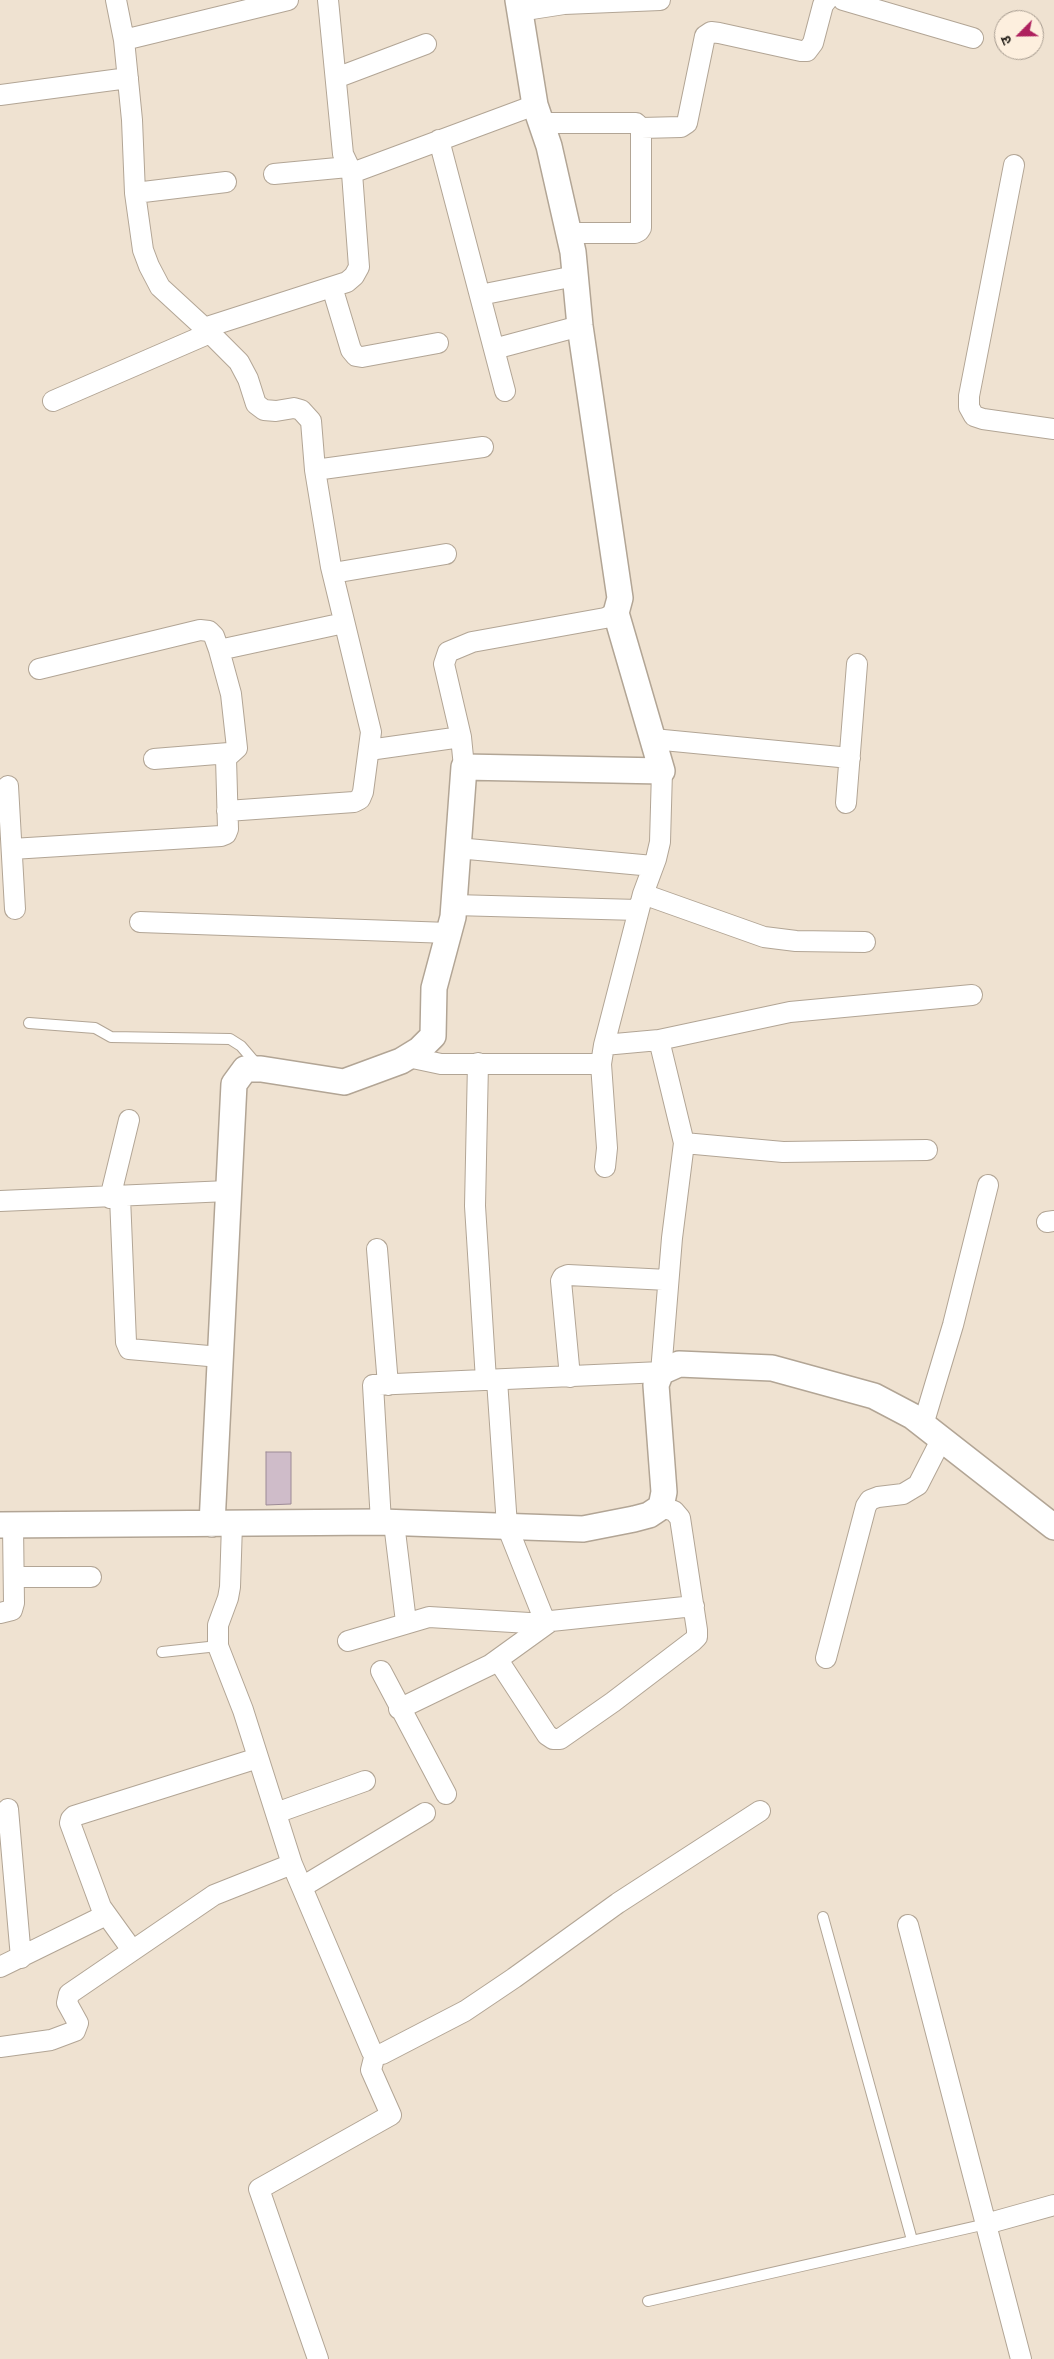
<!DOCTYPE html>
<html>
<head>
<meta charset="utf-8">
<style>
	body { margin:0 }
	#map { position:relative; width:1054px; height:2359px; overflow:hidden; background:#efe2d1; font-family:Raleway,"Noto Sans Devanagari",sans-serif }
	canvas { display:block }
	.north { position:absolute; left:994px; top:10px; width:50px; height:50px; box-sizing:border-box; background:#fdefde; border:1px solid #a69b8f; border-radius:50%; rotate:247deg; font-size:14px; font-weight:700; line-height:20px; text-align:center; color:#231e18 }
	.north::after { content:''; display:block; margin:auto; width:18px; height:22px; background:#ae215e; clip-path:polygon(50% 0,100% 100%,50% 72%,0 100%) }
</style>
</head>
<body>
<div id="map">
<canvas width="1054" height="2359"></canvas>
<div class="north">उ</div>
</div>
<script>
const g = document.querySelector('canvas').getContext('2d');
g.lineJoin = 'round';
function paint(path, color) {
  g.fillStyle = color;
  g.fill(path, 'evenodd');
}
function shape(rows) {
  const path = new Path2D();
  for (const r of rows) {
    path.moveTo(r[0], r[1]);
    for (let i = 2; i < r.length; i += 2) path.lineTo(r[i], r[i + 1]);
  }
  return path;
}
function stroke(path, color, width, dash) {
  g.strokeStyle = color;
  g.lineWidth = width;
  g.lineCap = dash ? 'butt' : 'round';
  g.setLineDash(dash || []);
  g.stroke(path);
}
const building = shape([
	[266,1452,291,1452,291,1504,266,1505,266,1452]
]);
const service = shape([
	[29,1023,95,1028,111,1037,230,1039,241,1046,259,1067],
	[162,1652,218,1646],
	[823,1917,912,2240],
	[648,2301,986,2224]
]);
const minor = shape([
	[116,0,124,40,132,120,135,193,143,250,149,266,160,287,210,333,239,362,248,379,256,404,264,410,276,411,294,408,301,410,311,421,315,470,331,567,371,732,363,792,360,799,354,802,227,811],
	[328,0,343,154,352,173],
	[843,0,973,38],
	[519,11,564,4,660,0],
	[124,40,288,0],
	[336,78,426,44],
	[0,95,128,78],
	[541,123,636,123,641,128,641,228,639,231,635,233,569,233],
	[641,128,681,127,687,123,705,36,711,32,719,33,801,51,807,51,813,43,823,5,827,0],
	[439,140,505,391],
	[1014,165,969,396,969,407,974,416,983,419,1054,429],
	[274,174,348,167],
	[135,193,226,182],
	[332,287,351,350,356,356,362,357,438,343],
	[480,295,575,276],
	[204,328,347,282,354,276,359,267,352,173,535,105],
	[494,349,580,326],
	[53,401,210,333],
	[315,470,483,447],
	[333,573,446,554],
	[219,650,344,623],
	[653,739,850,758],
	[369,750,461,737],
	[154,759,229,753],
	[464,767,461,737,444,664,448,652,472,642,605,618,616,613],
	[8,786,15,909],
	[846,803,857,664],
	[457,848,653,866],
	[12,849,221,836,226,834,228,829,226,758,237,748,231,694,219,650,214,636,209,631,200,630,39,669],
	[643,894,764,937,796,941,865,942],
	[454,905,638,910],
	[140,922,449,933],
	[604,1045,659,1040,790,1012,972,995],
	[408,1057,441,1064,601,1064],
	[478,1063,475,1206,486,1380],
	[684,1143,783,1152,927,1150],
	[605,1167,607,1148,601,1064,604,1045,643,894,656,859,660,842,662,771],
	[120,1197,126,1342,129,1349,220,1357],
	[110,1198,129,1120],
	[0,1201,228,1191],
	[1047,1222,1054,1221],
	[377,1249,388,1385],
	[570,1377,561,1281,563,1277,568,1275,668,1280],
	[923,1425,953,1325,988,1185],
	[381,1522,373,1385,661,1372,672,1238,684,1143,659,1040],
	[394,1523,406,1622],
	[232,1524,230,1587,228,1598,218,1625,218,1646,243,1710,292,1864,372,2052,377,2055,382,2054,465,2011,514,1978,618,1903,760,1811],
	[14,1577,91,1577],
	[0,1613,12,1610,14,1603,13,1526],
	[348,1641,429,1617,546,1624,507,1526,497,1380],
	[826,1658,866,1506,870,1500,878,1497,903,1494,918,1485,941,1440],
	[498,1660,547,1735,553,1739,560,1739,613,1702,693,1641,697,1637,697,1630,680,1518,674,1511,661,1507],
	[381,1671,446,1794],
	[399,1709,490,1665,551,1621,694,1606],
	[8,1809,21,1958],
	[276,1813,365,1781],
	[302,1887,425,1813],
	[908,1925,1021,2359],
	[132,1950,101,1907,70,1823,71,1819,74,1816,258,1758],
	[0,1967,106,1915],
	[0,2047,51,2040,75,2031,78,2023,67,2003,69,1994,214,1895,292,1864],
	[986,2224,1054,2205],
	[318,2359,259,2189,391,2115,371,2070,375,2054]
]);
const tertiary = shape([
	[212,1524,234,1084,245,1069,261,1069,344,1082,401,1061,419,1050,433,1036,434,988,453,917,464,767,662,771,616,613,620,598,580,326,573,252,549,146,535,105,518,0],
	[0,1525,381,1522,583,1529,634,1519,649,1515,661,1507,664,1492,656,1385,661,1372,679,1364,772,1368,874,1396,912,1416,1054,1527]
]);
paint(building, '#cfbcc9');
stroke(building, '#9c8a96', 1);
stroke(service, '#b2a595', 12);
stroke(minor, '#b2a595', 22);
stroke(tertiary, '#b2a595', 28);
stroke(service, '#fff', 10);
stroke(minor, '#fff', 20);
stroke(tertiary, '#fff', 25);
</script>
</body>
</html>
